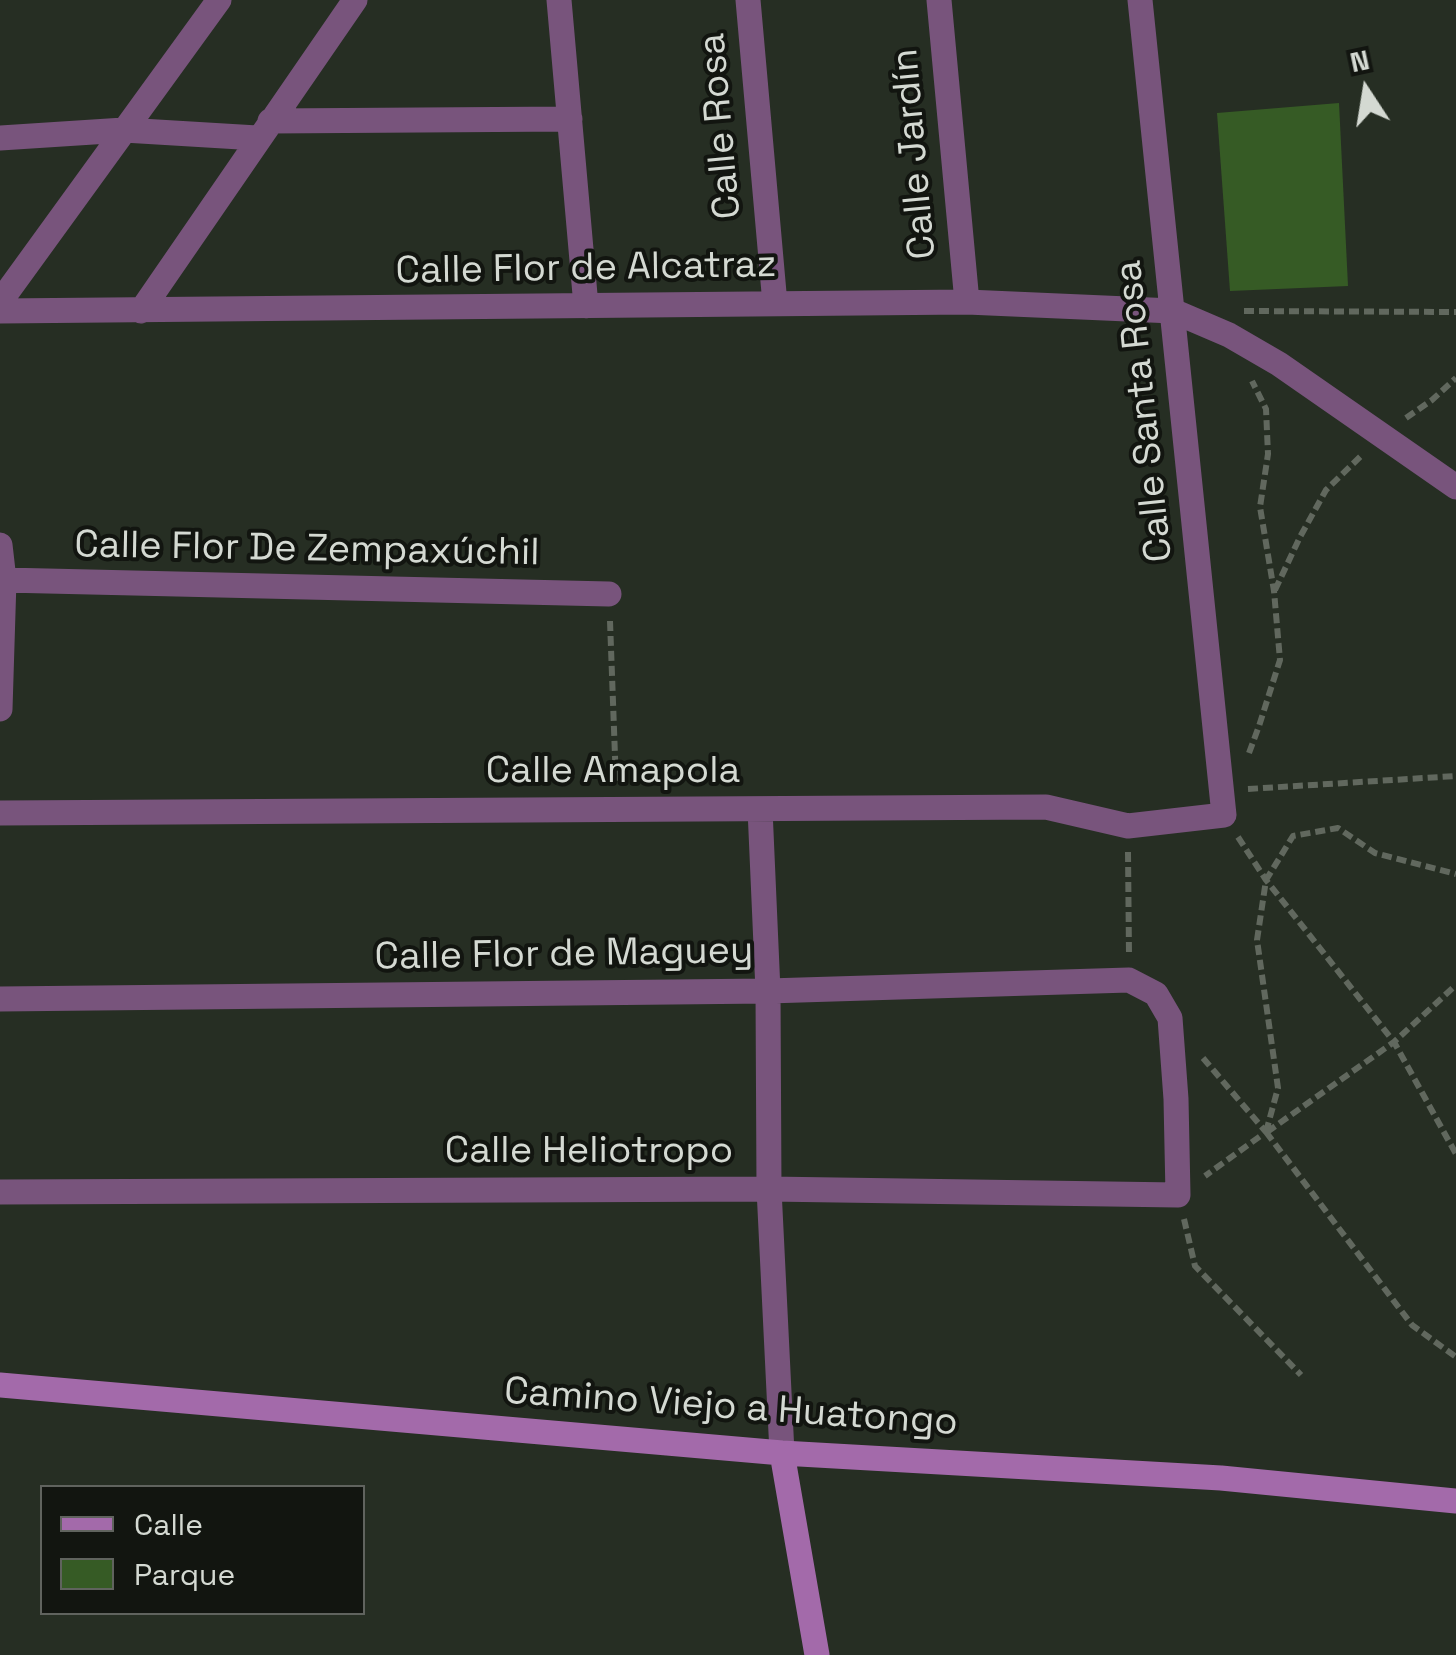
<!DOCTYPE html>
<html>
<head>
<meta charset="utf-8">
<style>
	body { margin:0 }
	#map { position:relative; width:1456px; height:1655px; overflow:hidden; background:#262e23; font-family:"Space Grotesk",sans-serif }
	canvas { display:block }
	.legend { position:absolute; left:40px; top:1485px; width:325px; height:130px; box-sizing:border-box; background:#121510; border:2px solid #60635e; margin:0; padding:12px 18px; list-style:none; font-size:30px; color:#d4d9d2 }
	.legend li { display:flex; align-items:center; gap:20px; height:50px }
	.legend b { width:50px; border:2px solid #60635e }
	.north { position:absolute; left:1316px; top:40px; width:100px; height:100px; -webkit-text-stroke:8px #121510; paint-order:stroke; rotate:348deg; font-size:28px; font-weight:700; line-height:40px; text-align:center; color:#d4d9d2 }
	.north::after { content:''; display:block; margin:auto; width:35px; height:45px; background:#d4d9d2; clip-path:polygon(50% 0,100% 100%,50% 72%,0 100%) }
</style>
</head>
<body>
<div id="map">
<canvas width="1456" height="1655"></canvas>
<ul class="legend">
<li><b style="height:12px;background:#a36aaa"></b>Calle</li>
<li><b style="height:28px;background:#365b25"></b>Parque</li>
</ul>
<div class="north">N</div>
</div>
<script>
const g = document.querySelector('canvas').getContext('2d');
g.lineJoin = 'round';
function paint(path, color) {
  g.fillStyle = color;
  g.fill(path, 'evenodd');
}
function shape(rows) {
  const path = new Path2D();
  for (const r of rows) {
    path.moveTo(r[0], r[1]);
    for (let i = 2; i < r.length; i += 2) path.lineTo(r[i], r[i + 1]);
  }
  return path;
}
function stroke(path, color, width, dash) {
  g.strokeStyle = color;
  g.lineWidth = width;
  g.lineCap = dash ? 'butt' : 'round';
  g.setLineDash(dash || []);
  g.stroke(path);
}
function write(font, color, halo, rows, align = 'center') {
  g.font = font + ' "Space Grotesk",sans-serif';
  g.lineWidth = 8;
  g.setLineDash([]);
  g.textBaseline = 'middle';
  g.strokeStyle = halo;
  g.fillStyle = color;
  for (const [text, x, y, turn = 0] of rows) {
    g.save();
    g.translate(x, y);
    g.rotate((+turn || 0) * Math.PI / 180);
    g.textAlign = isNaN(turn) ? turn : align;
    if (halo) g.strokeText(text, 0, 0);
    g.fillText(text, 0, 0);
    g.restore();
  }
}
const green = shape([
	[1339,103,1348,286,1230,291,1217,113]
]);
const path = shape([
	[1244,311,1456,312],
	[1406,418,1432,400,1456,378],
	[1275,590,1300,537,1326,490,1362,455],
	[610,621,616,783],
	[1249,753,1259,726,1280,660,1274,591,1260,507,1268,454,1266,409,1252,381],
	[1248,789,1456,776],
	[1238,837,1266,880,1394,1042,1456,1154],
	[1128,852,1129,954],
	[1203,1058,1266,1132,1205,1176],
	[1266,1132,1278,1088,1257,940,1266,880,1293,836,1338,828,1375,853,1456,874],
	[1266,1132,1412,1325,1456,1357],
	[1267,1132,1394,1042,1456,985],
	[1184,1219,1195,1266,1301,1375]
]);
const minor = shape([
	[559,0,586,306],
	[748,0,775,304],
	[939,0,967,302],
	[270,121,570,119],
	[0,138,124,130,257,138],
	[0,302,219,0],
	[0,311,967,302,1173,311,1229,335,1279,364,1456,487],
	[141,311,355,0],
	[0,545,4,580,0,709],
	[4,580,609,594],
	[760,809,768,991,769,1189,782,1453],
	[0,813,1046,807,1128,826,1224,815,1140,0],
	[0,999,768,991,1129,980,1156,994,1170,1018,1176,1099,1178,1195,769,1189,0,1192]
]);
const secondary = shape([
	[0,1385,782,1453,1221,1478,1456,1501],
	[782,1453,817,1655]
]);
const streetNames = [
	["Calle Rosa",721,126,-95],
	["Calle Jardín",915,154,-95],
	["Calle Flor de Alcatraz",586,269,-1],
	["Calle Santa Rosa",1145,411,-96],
	["Calle Flor De Zempaxúchil",307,550,1],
	["Calle Amapola",613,772],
	["Calle Flor de Maguey",564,955,-1],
	["Calle Heliotropo",589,1152],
	["Camino Viejo a Huatongo",731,1408,4]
];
paint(green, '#365b25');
stroke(path, '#61685e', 6, [10, 5]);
stroke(minor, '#78547c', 25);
stroke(secondary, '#a36aaa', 25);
write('38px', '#d4d9d2', '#121510', streetNames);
</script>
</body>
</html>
